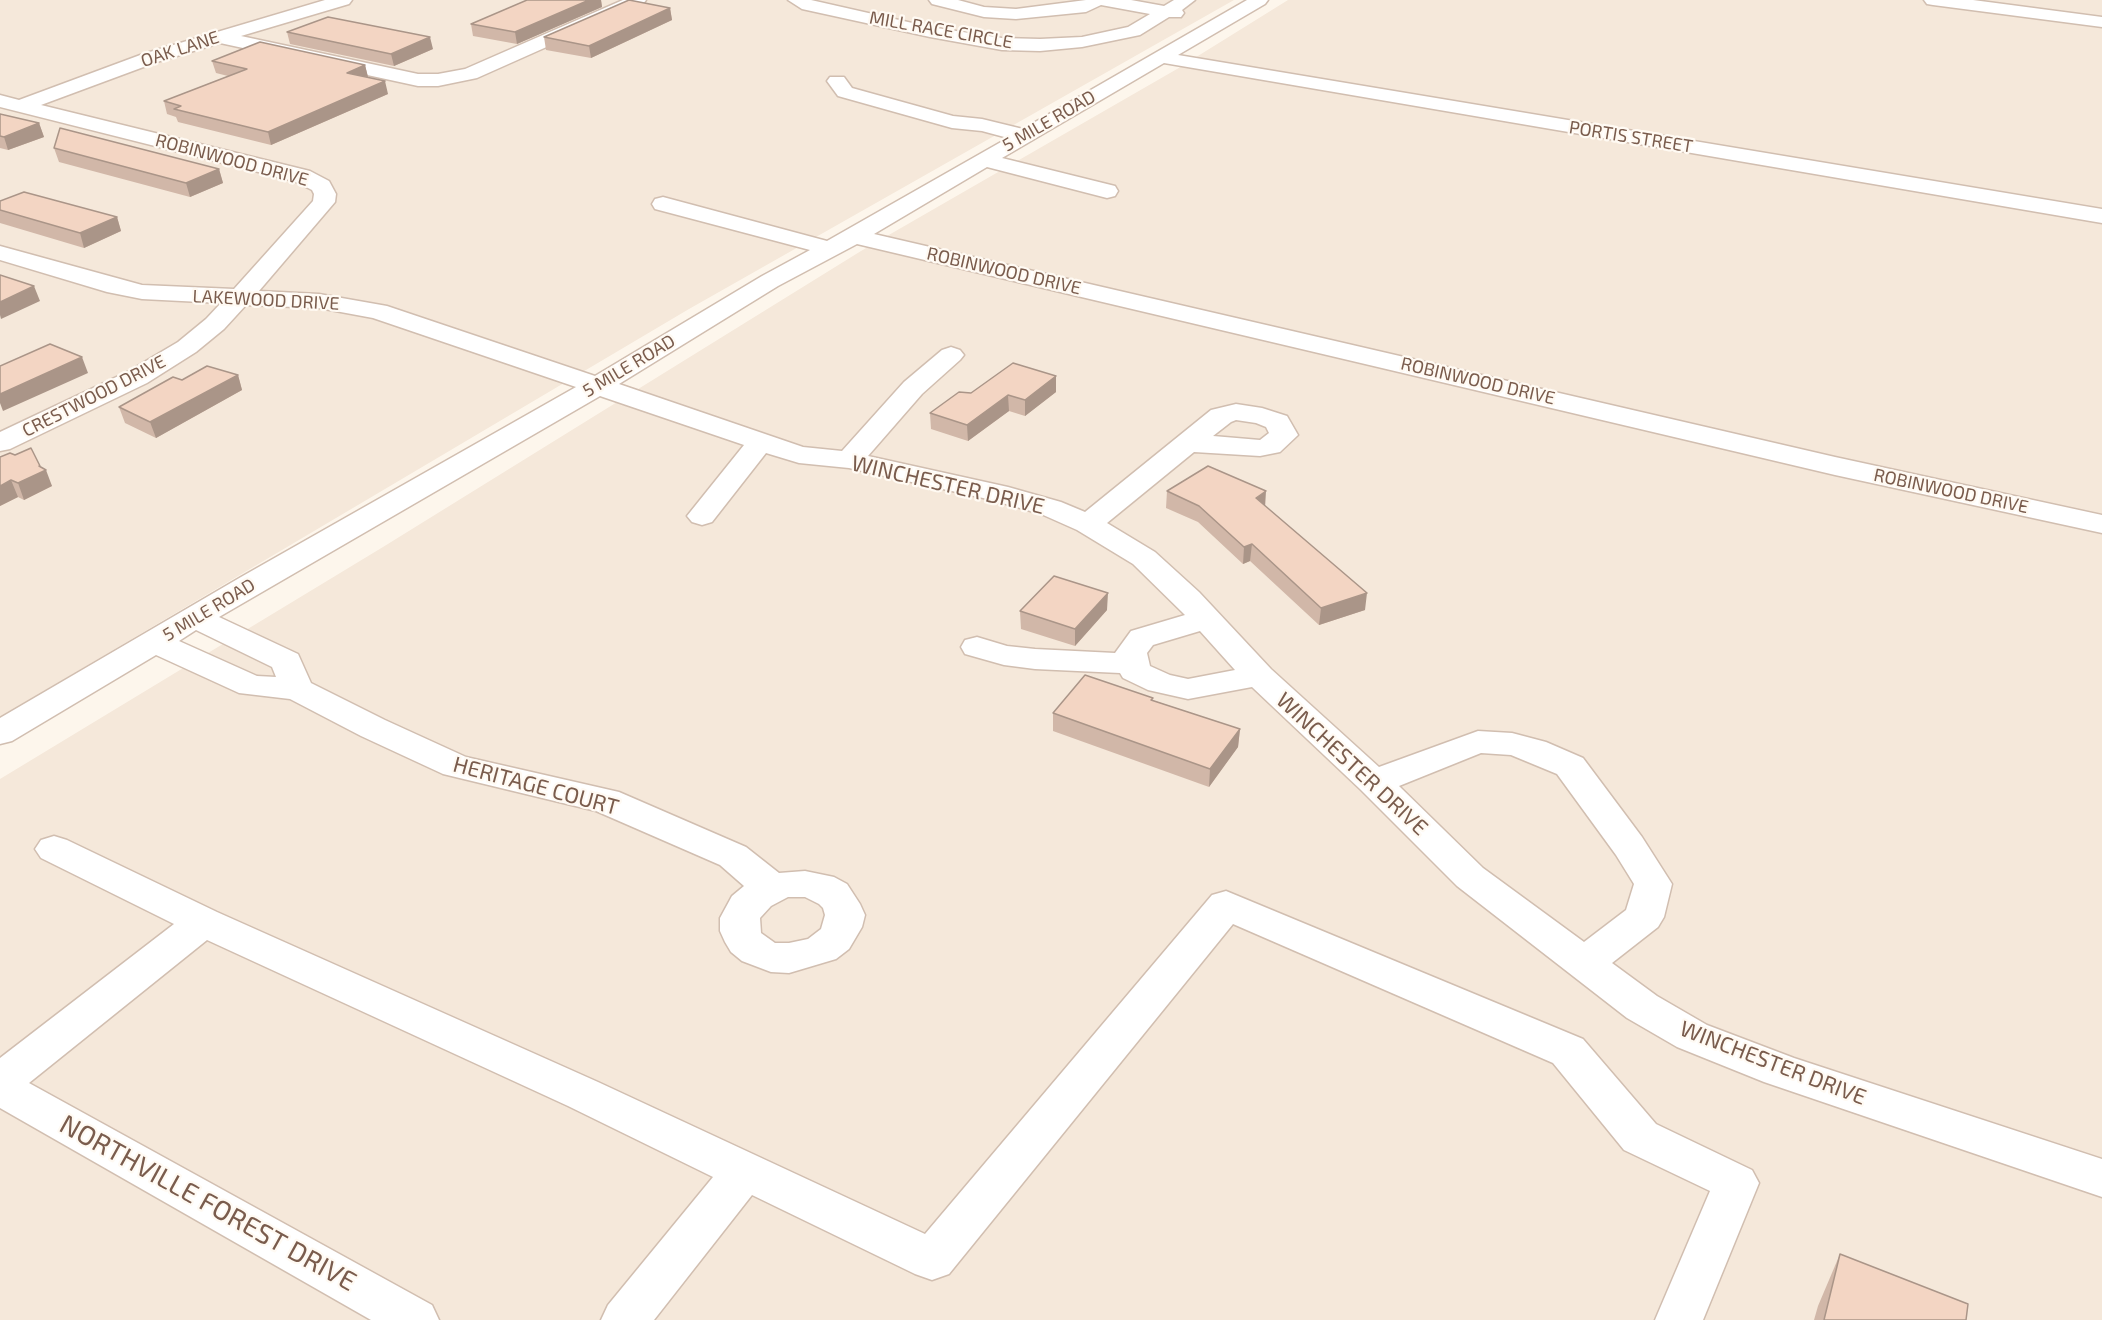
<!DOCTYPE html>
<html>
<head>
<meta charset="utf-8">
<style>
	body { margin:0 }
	canvas { display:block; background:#fdf6ec }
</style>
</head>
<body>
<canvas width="2102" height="1320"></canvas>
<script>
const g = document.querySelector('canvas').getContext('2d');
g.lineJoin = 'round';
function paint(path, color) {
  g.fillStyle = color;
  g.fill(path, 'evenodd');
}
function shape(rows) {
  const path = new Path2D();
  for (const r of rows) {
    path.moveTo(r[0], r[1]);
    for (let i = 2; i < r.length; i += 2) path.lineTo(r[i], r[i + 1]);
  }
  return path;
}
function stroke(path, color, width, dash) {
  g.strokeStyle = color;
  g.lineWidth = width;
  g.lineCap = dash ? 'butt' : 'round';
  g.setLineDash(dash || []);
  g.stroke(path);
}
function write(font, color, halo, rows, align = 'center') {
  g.font = font + ' "Exo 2",sans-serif';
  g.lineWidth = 4.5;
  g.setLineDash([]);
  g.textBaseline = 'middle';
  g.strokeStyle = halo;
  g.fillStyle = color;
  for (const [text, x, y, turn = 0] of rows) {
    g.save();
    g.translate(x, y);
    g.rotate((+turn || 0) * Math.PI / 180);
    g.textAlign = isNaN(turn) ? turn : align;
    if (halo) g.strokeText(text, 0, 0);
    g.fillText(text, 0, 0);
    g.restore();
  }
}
const residential = shape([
	[0,0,1234,0,689,309,0,717],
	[1288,0,2102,0,2102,1320,0,1320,0,779,383,547,861,251,1177,69]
]);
const minor = shape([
	[325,0,352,0,349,4,241,36,418,74,438,74,465,69,623,0,646,0,643,4,477,78,438,86,418,86,220,43,157,62,41,105,310,171,329,181,336,194,335,202,259,291,319,294,387,306,595,376,762,276,810,250,655,209,652,204,655,199,663,197,827,241,1008,138,982,131,952,128,838,96,827,81,830,77,844,77,852,88,953,116,982,119,1023,129,1247,0,1268,0,1265,4,1178,55,2102,209,2102,223,1164,63,1002,158,1115,186,1118,191,1115,196,1107,198,987,167,874,234,1835,457,2102,515,2102,533,1835,475,857,244,778,286,619,384,803,447,842,451,904,382,942,350,951,347,960,350,964,355,960,360,922,394,868,456,1008,487,1061,502,1085,512,1211,410,1236,404,1262,408,1287,416,1298,435,1280,452,1260,456,1194,452,1107,523,1155,552,1199,592,1271,669,1379,767,1478,731,1512,733,1546,742,1583,758,1642,837,1672,884,1664,917,1658,927,1612,963,1657,996,1707,1025,1794,1058,2102,1159,2102,1197,1764,1082,1677,1047,1627,1018,1457,886,1361,790,1252,687,1188,699,1148,690,1123,678,1120,673,1035,669,1004,665,965,654,961,647,965,640,977,637,1007,646,1035,649,1115,653,1131,631,1185,615,1133,564,1077,530,1041,514,992,500,849,468,799,463,766,453,712,522,702,525,692,522,687,516,744,445,600,396,219,617,298,654,311,683,385,720,466,757,619,792,746,847,779,873,805,871,834,877,847,884,860,904,865,915,862,927,849,949,836,959,789,973,771,972,742,961,731,952,725,942,720,931,720,918,732,896,744,886,720,865,596,811,443,774,361,736,290,699,239,693,156,655,12,741,0,744,0,718,241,577,576,387,373,318,319,308,246,305,224,329,196,352,147,383,10,449,0,451,0,432,129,371,178,342,206,319,221,303,142,299,107,292,0,260,0,246,142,285,234,289,313,201,314,194,312,190,294,181,0,107,0,95,19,100,143,54,325,0],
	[1236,420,1256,423,1266,427,1269,433,1260,440,1213,436,1231,422,1236,420],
	[196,630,272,667,276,677,257,676,179,641,196,630],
	[1200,631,1235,670,1188,679,1170,675,1150,666,1147,653,1153,645,1200,631],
	[1481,753,1511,755,1557,774,1616,855,1634,884,1626,910,1584,942,1483,868,1399,786,1481,753],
	[805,897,819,904,823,908,825,915,821,929,808,939,789,943,775,943,761,933,760,918,771,906,788,897,805,897],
	[788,0,811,0,930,27,1002,38,1040,39,1082,37,1128,27,1150,14,1101,5,1086,12,1016,19,984,17,932,4,929,0,958,0,984,7,1016,9,1086,0,1131,0,1164,6,1174,0,1195,0,1182,10,1184,13,1181,17,1169,17,1140,35,1082,47,1040,51,1002,50,930,37,802,9,788,0],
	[1924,0,1973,0,2102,17,2102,27,1933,5,1927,4,1924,0],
	[54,836,67,840,217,912,598,1082,925,1234,1212,895,1226,891,1583,1039,1656,1124,1752,1170,1759,1183,1703,1320,1655,1320,1710,1191,1624,1150,1553,1063,1233,924,949,1274,932,1280,915,1274,752,1195,654,1320,601,1320,608,1305,713,1177,568,1106,207,940,29,1083,432,1305,439,1320,371,1320,0,1108,0,1058,174,924,41,858,35,849,41,840,54,836]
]);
const wall = shape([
	[527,0,601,0,602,7,517,44,473,36,471,24],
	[670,8,672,20,591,58,546,50,544,37],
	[287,32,433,49,394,66,290,44],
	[212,61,365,65,368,77,388,94,271,145,178,122,176,117,167,114,164,101,228,76,216,73],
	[0,114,39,123,44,137,8,150,0,148],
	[54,148,219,169,223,183,190,197,59,162],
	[0,201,117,217,121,231,84,248,0,223],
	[238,375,242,390,156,438,125,423,119,407,182,380],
	[1056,376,1056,392,1025,416,1009,411,968,441,931,429,930,413,971,393],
	[15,455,41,468,52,486,24,500,18,497,0,506,0,457],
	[1167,491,1265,506,1365,610,1319,625,1250,561,1243,564,1198,522,1166,508],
	[1107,610,1075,646,1021,629,1020,611],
	[1153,698,1152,700,1240,729,1238,747,1209,787,1053,731,1053,713],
	[1840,1254,1966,1320,1814,1320,1818,1306]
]);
const shadedWall = shape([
	[589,0,601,0,602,7,517,44,515,32],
	[670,8,672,20,591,58,589,46],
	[430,37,433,49,394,66,391,54],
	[365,65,368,77,347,73],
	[385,81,388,94,271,145,268,132],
	[39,123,44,137,8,150,4,137],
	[219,169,223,183,190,197,186,183],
	[117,217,121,231,84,248,80,233],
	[34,286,40,301,1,319,0,315,0,302],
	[82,357,88,373,3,411,0,403,0,394],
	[238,375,242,390,156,438,150,422],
	[1056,376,1056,392,1025,416,1025,400],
	[1008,395,1009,411,968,441,967,425],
	[40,466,42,471,46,470,52,486,24,500,18,483],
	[11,480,18,497,0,506,0,486],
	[1266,491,1265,508,1256,498],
	[1252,544,1250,561,1243,564,1244,547],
	[1108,593,1107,610,1075,646,1075,629],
	[1367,593,1365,610,1319,625,1321,608],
	[1240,729,1238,747,1209,787,1210,769]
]);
const building = shape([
	[527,0,589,0,515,32,471,24,527,0],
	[629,0,670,8,589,46,544,37,629,0],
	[328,17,430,37,391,54,287,32,328,17],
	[260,42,365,65,347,73,385,81,268,132,174,109,181,106,164,101,247,69,212,61,260,42],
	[0,114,39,123,4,137,0,136,0,114],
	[60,128,219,169,186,183,54,148,60,128],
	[24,192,117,217,80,233,0,210,0,201,24,192],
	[0,275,34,286,0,302,0,275],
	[50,344,82,357,0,394,0,366,50,344],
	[1013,363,1056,376,1025,400,1008,395,967,425,930,413,959,392,971,393,1013,363],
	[207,366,238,375,150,422,119,407,173,377,182,380,207,366],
	[31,448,40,466,39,466,46,470,18,483,11,480,0,486,0,457,10,453,15,455,31,448],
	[1208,466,1266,491,1256,498,1367,593,1321,608,1252,544,1244,547,1199,506,1167,491,1208,466],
	[1054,576,1108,593,1075,629,1020,611,1054,576],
	[1085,675,1153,698,1151,700,1240,729,1210,769,1053,713,1085,675],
	[1840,1254,1968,1304,1966,1320,1824,1320,1840,1254]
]);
const farStreetnames = [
	["MILL RACE CIRCLE",941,30,10],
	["OAK LANE",180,49,-18],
	["5 MILE ROAD",1049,121,-30],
	["PORTIS STREET",1631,137,9],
	["ROBINWOOD DRIVE",232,160,15],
	["ROBINWOOD DRIVE",1004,271,13],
	["LAKEWOOD DRIVE",266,300,3],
	["5 MILE ROAD",629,366,-31],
	["ROBINWOOD DRIVE",1478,381,13],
	["CRESTWOOD DRIVE",94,396,-27],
	["ROBINWOOD DRIVE",1951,491,12],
	["5 MILE ROAD",209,610,-31]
];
const streetNames = [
	["WINCHESTER DRIVE",948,485,13],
	["WINCHESTER DRIVE",1352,764,43],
	["HERITAGE COURT",536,786,15],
	["WINCHESTER DRIVE",1773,1063,21]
];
const nearStreetnames = [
	["NORTHVILLE FOREST DRIVE",208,1203,29]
];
paint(residential, '#f5e8da');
stroke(minor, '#d1beb0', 3);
paint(minor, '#fff');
paint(wall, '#d1b7a8');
paint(shadedWall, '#aa9588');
paint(building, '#f3d5c3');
stroke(building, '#aa9588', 1.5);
write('18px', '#7a5c4d', '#fffaf3', farStreetnames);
write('22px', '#7a5c4d', '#fffaf3', streetNames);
write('27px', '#7a5c4d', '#fffaf3', nearStreetnames);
</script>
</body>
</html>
